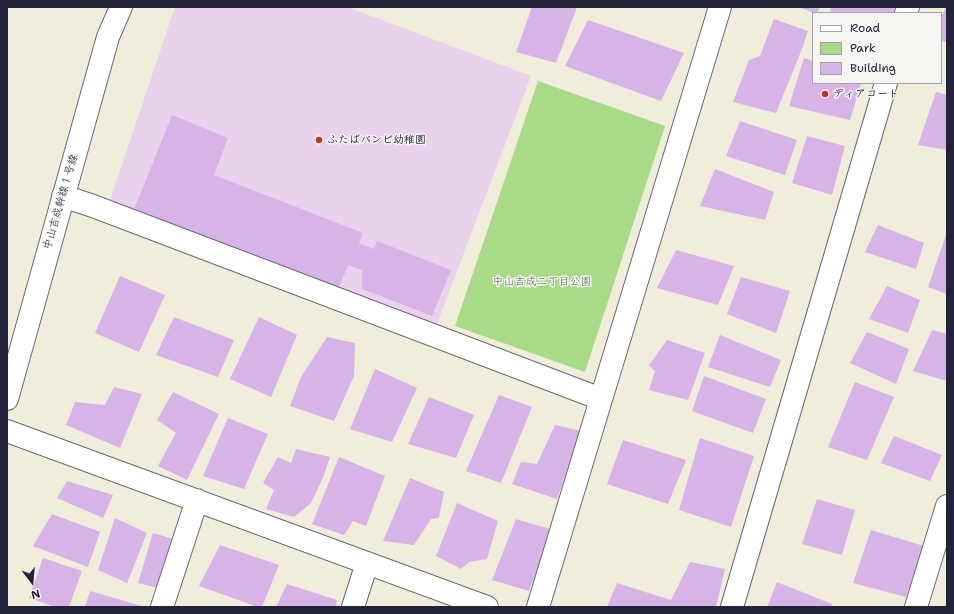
<!DOCTYPE html>
<html>
<head>
<meta charset="utf-8">
<style>
	body { margin:0 }
	#map { position:relative; width:954px; height:614px; overflow:hidden; background:#f0eddb; font-family:"Shantell Sans",sans-serif }
	canvas { display:block }
	.frame { position:absolute; inset:0; border:8px solid #22223b; pointer-events:none }
	.legend { position:absolute; left:812px; top:12px; width:130px; height:72px; box-sizing:border-box; background:#f6f6f2; border:1px solid #a1a1a9; margin:0; padding:5px 7px; list-style:none; font-size:12px; color:#22223b }
	.legend li { display:flex; align-items:center; gap:8px; height:20px }
	.legend b { width:20px; border:1px solid #a1a1a9 }
	.north { position:absolute; left:12px; top:562px; width:40px; height:40px; -webkit-text-stroke:3px #f6f6f2; paint-order:stroke; rotate:164deg; font-size:11px; font-weight:700; line-height:16px; text-align:center; color:#22223b }
	.north::after { content:''; display:block; margin:auto; width:14px; height:18px; background:#22223b; clip-path:polygon(50% 0,100% 100%,50% 72%,0 100%) }
</style>
</head>
<body>
<div id="map">
<canvas width="954" height="614"></canvas>
<div class="frame"></div>
<ul class="legend">
<li><b style="height:5px;background:#fff"></b>Road</li>
<li><b style="height:11px;background:#a9da88"></b>Park</li>
<li><b style="height:11px;background:#d8b3e8"></b>Building</li>
</ul>
<div class="north">N</div>
</div>
<script>
const g = document.querySelector('canvas').getContext('2d');
g.lineJoin = 'round';
function paint(path, color) {
  g.fillStyle = color;
  g.fill(path, 'evenodd');
}
function shape(rows) {
  const path = new Path2D();
  for (const r of rows) {
    path.moveTo(r[0], r[1]);
    for (let i = 2; i < r.length; i += 2) path.lineTo(r[i], r[i + 1]);
  }
  return path;
}
function stroke(path, color, width, dash) {
  g.strokeStyle = color;
  g.lineWidth = width;
  g.lineCap = dash ? 'butt' : 'round';
  g.setLineDash(dash || []);
  g.stroke(path);
}
function write(font, color, halo, rows, align = 'center') {
  g.font = font + ' "Shantell Sans","Klee One",sans-serif';
  g.lineWidth = 3;
  g.setLineDash([]);
  g.textBaseline = 'middle';
  g.strokeStyle = halo;
  g.fillStyle = color;
  for (const [text, x, y, turn = 0] of rows) {
    g.save();
    g.translate(x, y);
    g.rotate((+turn || 0) * Math.PI / 180);
    g.textAlign = isNaN(turn) ? turn : align;
    if (halo) g.strokeText(text, 0, 0);
    g.fillText(text, 0, 0);
    g.restore();
  }
}
const built = shape([
	[175,7,347,7,531,76,437,324,109,203]
]);
const green = shape([
	[538,81,665,126,585,372,455,326]
]);
const building = shape([
	[532,7,577,7,556,63,516,52],
	[799,7,820,7,817,13,814,13],
	[832,7,895,7,893,13,837,13,830,11],
	[946,7,947,7,947,43,941,40,941,17],
	[774,19,808,31,802,49,776,113,733,102,749,60,760,56],
	[588,20,684,53,661,101,565,66],
	[804,58,813,61,813,83,861,83,850,120,789,106],
	[936,92,947,95,947,150,918,145],
	[172,115,228,138,214,175,363,233,359,243,374,249,377,241,451,270,432,316,362,289,362,270,348,265,337,292,133,212],
	[740,121,797,140,785,175,726,156],
	[807,136,845,146,832,195,792,183],
	[715,169,774,192,765,220,700,206],
	[878,225,924,243,916,269,865,252],
	[947,232,947,294,928,287],
	[676,250,734,266,718,305,657,288],
	[120,276,165,295,139,352,95,333],
	[741,277,790,291,776,333,727,314],
	[887,286,920,300,908,333,869,319],
	[174,317,234,340,218,377,156,355],
	[259,317,297,335,271,397,230,379],
	[932,330,947,334,947,381,913,371],
	[867,332,909,349,896,384,850,363],
	[720,335,781,360,770,387,708,367],
	[327,337,355,343,354,376,334,421,290,406,301,377],
	[667,340,705,353,688,400,649,390,655,371,649,365],
	[375,369,417,388,392,442,350,429],
	[704,376,766,399,753,433,692,411],
	[855,382,894,397,867,460,828,447],
	[114,387,142,394,120,448,66,425,75,402,105,405],
	[173,392,219,414,187,480,158,466,176,433,157,420],
	[499,395,532,407,501,483,466,471],
	[429,397,474,415,456,458,408,444],
	[228,418,268,434,244,489,203,476],
	[555,425,581,431,557,499,512,484,521,462,537,464],
	[894,436,942,455,930,481,881,463],
	[700,438,754,456,731,527,679,510],
	[623,440,686,460,668,504,607,484],
	[296,449,330,457,323,478,311,503,294,517,266,509,274,490,263,483,278,457,291,463],
	[339,457,385,476,366,526,353,521,344,535,312,524],
	[410,478,444,492,439,518,431,519,414,545,383,541],
	[67,481,113,495,103,518,57,498],
	[817,499,855,510,842,555,802,544],
	[457,503,498,521,487,559,469,562,461,569,436,556],
	[52,514,100,532,88,567,33,546],
	[115,518,147,533,127,583,98,570],
	[516,519,553,530,529,591,492,580],
	[871,530,924,546,906,597,853,583],
	[153,533,177,540,162,589,138,583],
	[220,545,279,565,262,607,258,607,199,586],
	[43,558,82,571,69,607,55,607,29,598],
	[690,562,725,569,716,607,607,607,617,583,671,600],
	[777,582,832,604,831,607,767,607],
	[287,584,337,600,336,607,276,607],
	[90,591,145,607,85,607]
]);
const minor = shape([
	[906,13,908,7],
	[63,196,93,206,601,399],
	[7,399,108,37,121,7],
	[7,431,487,607],
	[162,607,197,500],
	[353,607,367,563],
	[538,607,720,7],
	[732,607,886,83],
	[916,607,947,506]
]);
const markers = [
	[825,94,4,"#c8321e"],
	[319,140,4,"#c8321e"]
];
const poiNames = [
	["ディアコート",833,94],
	["ふたばバンビ幼稚園",327,140]
];
const streetNames = [
	["中山吉成幹線１号線",61,202,-74]
];
const parkNames = [
	["中山吉成二丁目公園",542,282]
];
paint(built, '#ead1ec');
paint(green, '#a9da88');
paint(building, '#d8b3e8');
stroke(minor, '#6a6973', 24);
stroke(minor, '#fff', 22);
for (const [x, y, r, color] of markers) {
  const dot = new Path2D();
  dot.arc(x, y, r, 0, 2 * Math.PI);
  g.fillStyle = color;
  g.fill(dot);
  stroke(dot, '#f6f6f2', 1.5);
}
write('bold 11px', '#22223b', '#f6f6f2', poiNames, 'left');
write('11px', '#22223b', '#f6f6f2', streetNames);
write('11px', '#4a5952', '#f6f6f2', parkNames);
</script>
</body>
</html>
